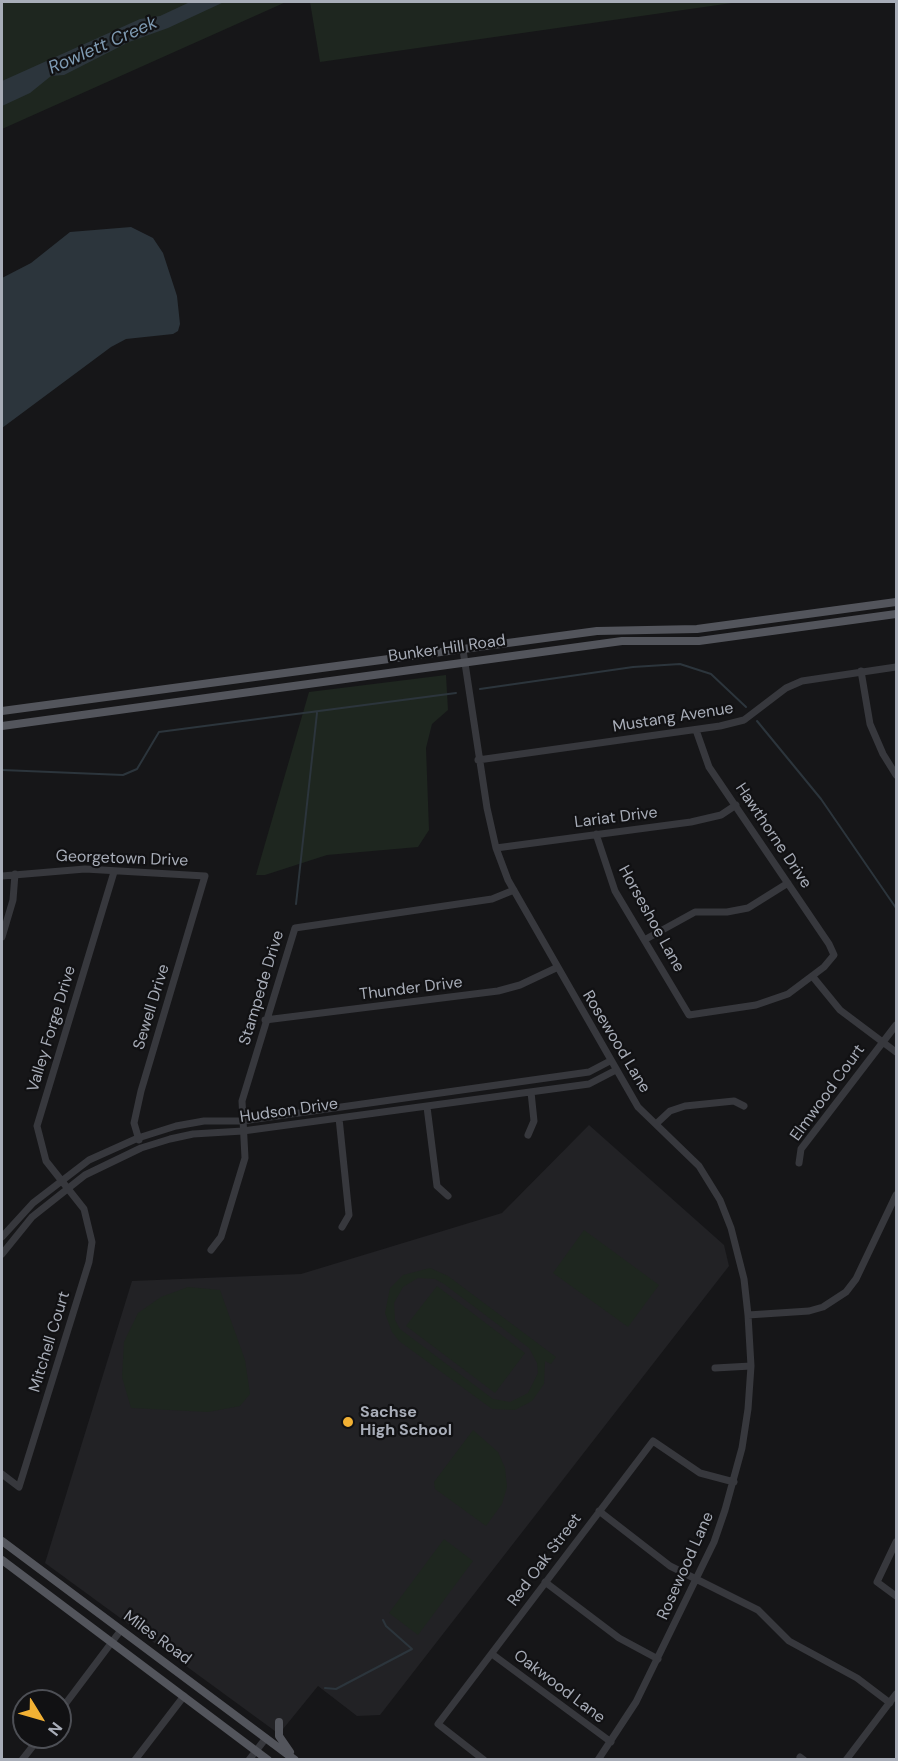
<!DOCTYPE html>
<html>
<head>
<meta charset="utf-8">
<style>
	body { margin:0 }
	#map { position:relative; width:898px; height:1761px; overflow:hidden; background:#161618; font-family:"DM Sans",sans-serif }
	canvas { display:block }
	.frame { position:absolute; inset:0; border:3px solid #a8adb8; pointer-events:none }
	.north { position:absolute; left:12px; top:1689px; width:60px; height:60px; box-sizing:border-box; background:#111113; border:2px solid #4d4f55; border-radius:50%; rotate:127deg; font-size:16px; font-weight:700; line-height:24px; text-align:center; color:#a8adb8 }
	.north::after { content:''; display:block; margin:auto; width:21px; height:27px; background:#f2b134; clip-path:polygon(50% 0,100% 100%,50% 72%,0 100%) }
</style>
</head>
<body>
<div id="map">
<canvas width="898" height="1761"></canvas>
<div class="frame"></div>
<div class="north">N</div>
</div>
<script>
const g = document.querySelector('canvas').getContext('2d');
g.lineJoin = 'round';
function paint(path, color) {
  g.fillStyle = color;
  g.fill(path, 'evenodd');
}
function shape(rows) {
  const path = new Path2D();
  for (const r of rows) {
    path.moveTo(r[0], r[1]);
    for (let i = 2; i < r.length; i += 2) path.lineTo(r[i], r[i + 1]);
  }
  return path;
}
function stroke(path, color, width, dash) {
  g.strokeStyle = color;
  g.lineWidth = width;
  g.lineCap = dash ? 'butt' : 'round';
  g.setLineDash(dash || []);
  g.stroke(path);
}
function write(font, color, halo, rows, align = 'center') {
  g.font = font + ' "DM Sans",sans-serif';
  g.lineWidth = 4.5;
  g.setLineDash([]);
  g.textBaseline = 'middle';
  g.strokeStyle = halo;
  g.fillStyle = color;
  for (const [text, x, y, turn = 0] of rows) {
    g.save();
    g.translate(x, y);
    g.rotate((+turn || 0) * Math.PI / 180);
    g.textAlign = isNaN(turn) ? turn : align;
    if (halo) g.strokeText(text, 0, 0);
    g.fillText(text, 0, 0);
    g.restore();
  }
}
const built = shape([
	[589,1125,724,1245,729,1266,380,1715,357,1716,318,1686,279,1734,45,1563,132,1281,301,1274,502,1213]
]);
const green = shape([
	[2,2,286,2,2,129],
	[310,2,739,2,320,62],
	[446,675,448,710,432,724,426,748,429,830,418,847,327,855,265,875,256,875,309,692],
	[584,1230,659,1285,628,1327,553,1273],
	[430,1268,448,1276,556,1357,551,1364,545,1361,544,1384,532,1401,515,1410,492,1409,399,1341,392,1332,385,1313,390,1288,403,1275],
	[418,1278,435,1279,444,1284,529,1348,537,1363,538,1373,528,1393,510,1402,493,1399,400,1329,395,1320,394,1303,403,1287],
	[437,1286,525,1353,495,1393,406,1326],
	[188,1287,220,1290,245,1360,250,1394,240,1406,208,1412,131,1408,122,1377,124,1342,138,1313,161,1297],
	[473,1430,498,1452,505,1468,507,1487,502,1504,486,1526,435,1489,434,1482],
	[444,1539,473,1561,418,1635,389,1613]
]);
const water = shape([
	[190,2,224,2,168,28,129,42,64,75,51,76,30,93,2,106,2,81,140,19,160,16],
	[131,227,153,238,163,253,177,296,180,324,178,331,173,334,126,339,111,347,2,428,2,278,31,263,70,232]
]);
const stream = shape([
	[480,689,633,667,680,664,711,674,746,707],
	[757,721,821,799,896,908],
	[2,770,123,775,137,769,159,732,456,693],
	[296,904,317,713],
	[325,1688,336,1689,412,1649,386,1626,383,1620]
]);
const minor = shape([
	[463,650,487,808,496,848,508,880,638,1107,699,1166,720,1200,731,1228,744,1279,748,1315,751,1366,748,1409,742,1448,725,1510,714,1542,636,1702,598,1760],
	[861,671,870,724,883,754,896,775],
	[478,760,720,726,744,720,786,688,802,681,896,667],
	[596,834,615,891,689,1015,756,1005,788,994,824,967,834,955,829,944,709,767,696,730],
	[496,848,691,822,721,815,736,805],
	[2,876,85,869,205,876,141,1091,134,1123,139,1140],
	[2,937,13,900,15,874],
	[646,939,695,912,727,912,748,908,788,883],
	[813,977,840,1010,896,1052],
	[265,1020,498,991,520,985,556,968],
	[427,1107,437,1186,448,1196],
	[339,1118,349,1215,342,1227],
	[656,1124,670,1111,685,1106,734,1101,744,1106],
	[528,1135,534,1121,531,1092],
	[799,1163,801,1149,896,1025],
	[2,1237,33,1203,89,1160,138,1138,176,1126,204,1121,242,1121,589,1072,610,1061],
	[211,1250,221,1237,245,1158,242,1101,295,928,492,899,514,890],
	[2,1254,32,1217,85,1175,141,1148,170,1139,193,1134,243,1131,589,1084,616,1070],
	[748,1315,809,1311,823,1307,846,1292,856,1279,896,1195],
	[715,1368,751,1366],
	[2,1474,19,1487,89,1262,92,1242,84,1209,46,1161,37,1126,114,872],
	[599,1511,670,1566,758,1610,789,1641,857,1678,890,1703],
	[896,1542,877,1582,896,1596],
	[545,1582,619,1638,658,1659],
	[492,1654,611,1742],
	[60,1711,121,1630],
	[800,1757,804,1760],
	[22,1760,40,1737],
	[135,1760,184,1696],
	[249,1760,266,1738],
	[484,1760,438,1724,653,1441,700,1473,734,1482],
	[846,1760,896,1694]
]);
const major = shape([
	[2,711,597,631,697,629,896,602],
	[2,726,622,641,699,641,896,614],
	[2,1541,295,1760],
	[2,1560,268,1760],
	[279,1722,279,1736,290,1752]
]);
const markers = [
	[348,1422,6,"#f2b134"]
];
const streetNames = [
	["Bunker Hill Road",447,649,-8],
	["Mustang Avenue",673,718,-9],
	["Lariat Drive",616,818,-7],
	["Hawthorne Drive",773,836,56],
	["Georgetown Drive",122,859,2],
	["Horseshoe Lane",651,919,61],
	["Stampede Drive",262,988,-73],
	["Thunder Drive",411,989,-7],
	["Sewell Drive",152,1007,-73],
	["Valley Forge Drive",52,1029,-73],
	["Rosewood Lane",616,1042,59],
	["Elmwood Court",828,1093,-54],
	["Hudson Drive",289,1111,-8],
	["Mitchell Court",50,1342,-73],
	["Red Oak Street",545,1560,-53],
	["Rosewood Lane",686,1566,-66],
	["Miles Road",157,1638,36],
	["Oakwood Lane",559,1687,37]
];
const poiNames = [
	["Sachse",360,1413],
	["High School",360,1431]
];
const waterNames = [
	["Rowlett Creek",103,46,-24]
];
paint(built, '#222225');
paint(green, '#1e261f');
paint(water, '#2c353c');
stroke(stream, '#2c353c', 2);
stroke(minor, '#37383d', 7);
stroke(major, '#53555c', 8);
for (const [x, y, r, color] of markers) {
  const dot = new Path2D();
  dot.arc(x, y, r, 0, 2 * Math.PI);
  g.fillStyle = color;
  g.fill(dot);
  stroke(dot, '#111113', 2);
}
write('16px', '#a8adb8', '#111113', streetNames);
write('bold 16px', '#a8adb8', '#111113', poiNames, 'left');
write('italic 18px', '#7f9bb3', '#111113', waterNames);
</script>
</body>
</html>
